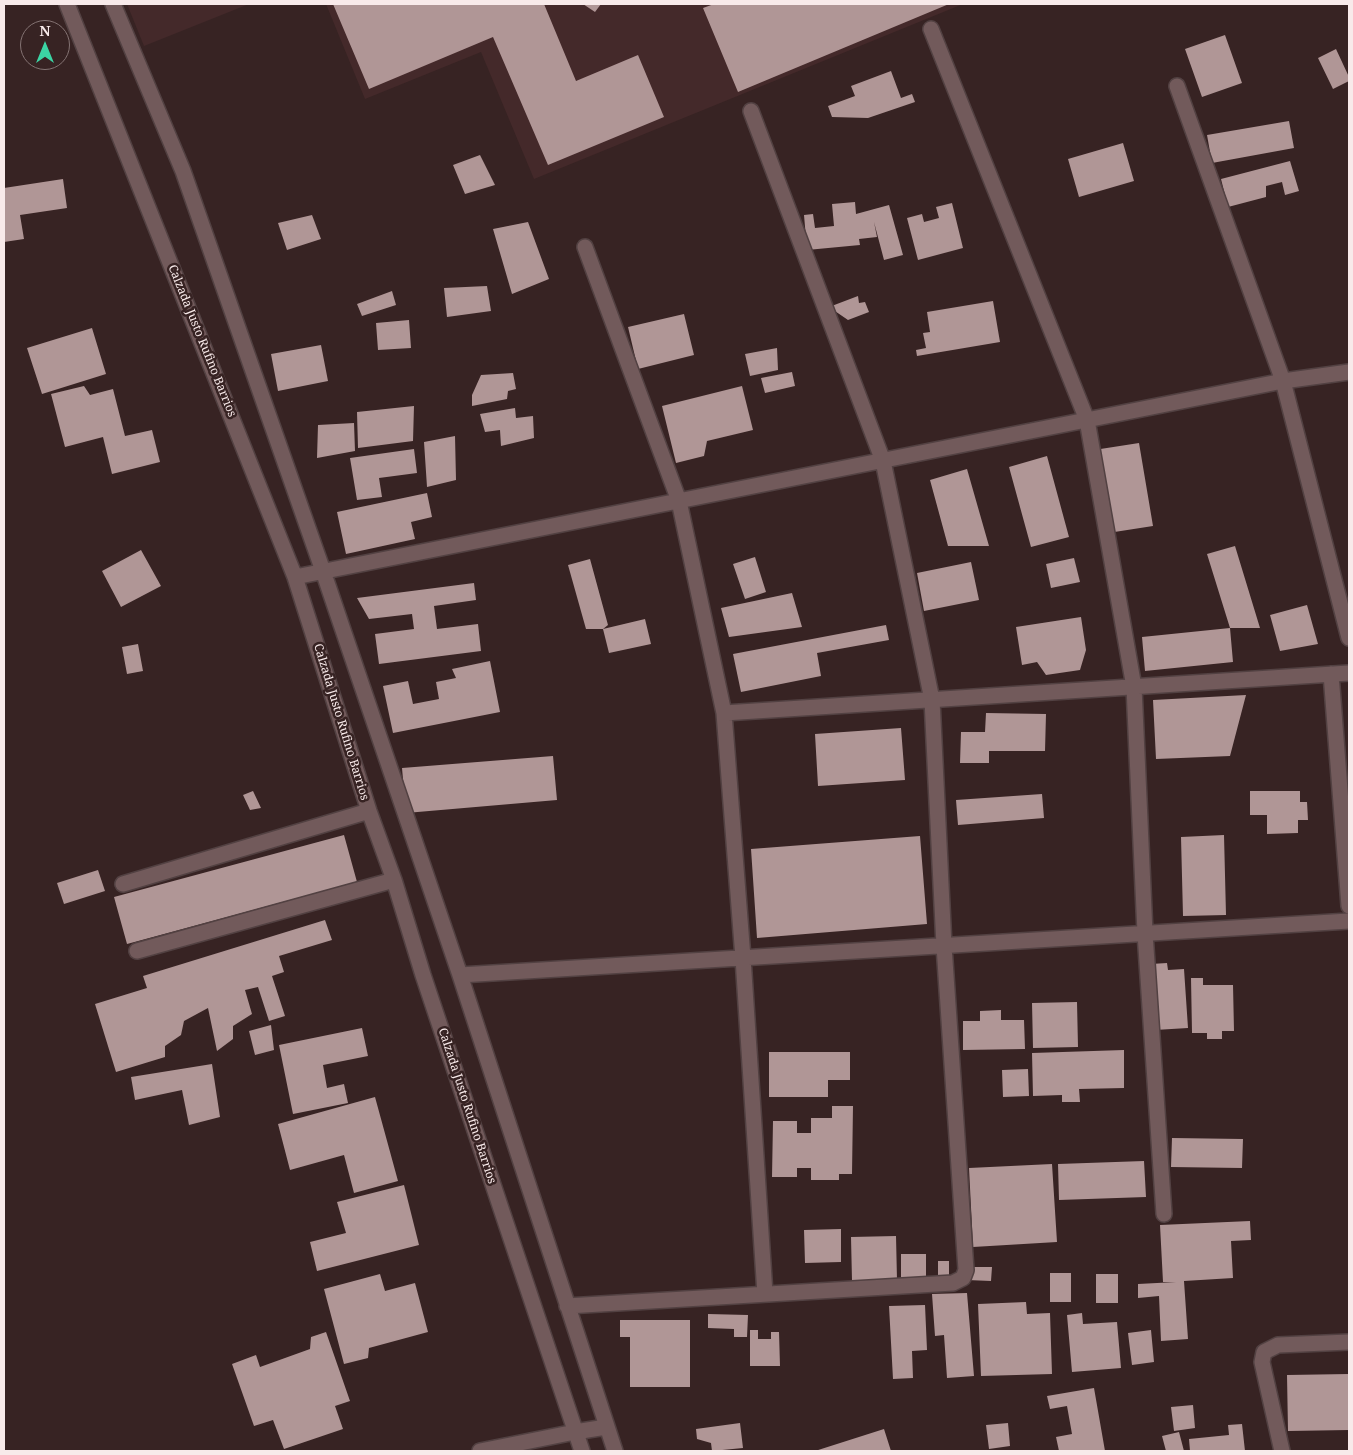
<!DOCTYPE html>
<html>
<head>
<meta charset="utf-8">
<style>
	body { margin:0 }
	#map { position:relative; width:1353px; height:1455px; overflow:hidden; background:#372323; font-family:"Noto Serif",serif }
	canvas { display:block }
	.frame { position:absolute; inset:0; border:5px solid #f8eaea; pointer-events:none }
	.north { position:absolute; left:20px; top:20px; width:50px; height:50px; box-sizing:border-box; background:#372323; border:1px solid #847373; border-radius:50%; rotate:0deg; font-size:14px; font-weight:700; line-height:20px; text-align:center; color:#f8eaea }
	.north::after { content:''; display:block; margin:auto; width:18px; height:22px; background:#3bd4a4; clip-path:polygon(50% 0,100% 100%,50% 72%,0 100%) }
</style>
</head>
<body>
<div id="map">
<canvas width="1353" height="1455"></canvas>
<div class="frame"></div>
<div class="north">N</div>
</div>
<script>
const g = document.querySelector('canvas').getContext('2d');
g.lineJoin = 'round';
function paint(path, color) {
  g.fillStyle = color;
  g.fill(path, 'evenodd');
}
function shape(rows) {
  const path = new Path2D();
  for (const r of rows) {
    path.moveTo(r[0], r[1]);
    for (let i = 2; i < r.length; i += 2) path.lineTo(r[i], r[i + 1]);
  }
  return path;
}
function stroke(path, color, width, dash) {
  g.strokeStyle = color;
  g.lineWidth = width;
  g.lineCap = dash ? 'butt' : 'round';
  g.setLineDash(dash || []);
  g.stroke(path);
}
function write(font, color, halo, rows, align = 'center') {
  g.font = font + ' "Noto Serif",serif';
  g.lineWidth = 5;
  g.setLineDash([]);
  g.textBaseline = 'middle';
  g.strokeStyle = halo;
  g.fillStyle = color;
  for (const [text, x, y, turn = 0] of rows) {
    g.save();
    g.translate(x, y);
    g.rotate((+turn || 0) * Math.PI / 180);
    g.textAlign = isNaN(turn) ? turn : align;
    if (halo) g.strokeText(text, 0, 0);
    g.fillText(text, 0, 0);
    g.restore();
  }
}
const built = shape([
	[127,4,249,4,144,46],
	[326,4,963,4,534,179,481,52,365,99]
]);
const building = shape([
	[333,4,544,4,576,81,638,55,664,117,548,165,493,37,369,89],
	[583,4,601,4,595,12],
	[714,4,756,5,949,4,738,92,703,8],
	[1225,35,1242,83,1202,97,1185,49],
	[1336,49,1349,77,1349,81,1333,89,1318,58],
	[891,71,901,98,912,94,915,102,868,118,832,117,828,106,855,96,851,86],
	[1289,121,1294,148,1212,163,1207,135],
	[1123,143,1134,181,1079,197,1068,159],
	[480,155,495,185,465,194,453,165],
	[1290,161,1299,191,1285,195,1282,182,1266,186,1266,197,1228,207,1221,179],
	[63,179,67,208,20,215,24,239,4,242,4,188],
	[855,202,856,214,889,205,903,255,884,260,874,222,877,237,859,239,860,245,807,250,804,215,813,214,815,228,834,226,832,204],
	[952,203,963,248,918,260,907,218,922,214,924,222,939,218,936,207],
	[312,215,321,239,287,250,278,223],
	[528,222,549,279,512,294,493,229],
	[487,286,491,311,447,317,444,288],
	[392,291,396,305,362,316,357,304],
	[858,296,859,303,865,302,869,312,848,320,829,307],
	[993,301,1000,342,917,356,916,350,926,348,923,333,930,332,927,312],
	[684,314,694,355,638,369,628,327],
	[409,320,411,348,378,350,376,323],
	[92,328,106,374,42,394,27,348],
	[321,345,328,381,278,391,271,354],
	[777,348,778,370,750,376,745,354],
	[792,372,795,386,765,393,761,378],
	[513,373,516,389,508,391,507,399,472,406,472,395,481,375],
	[84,386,90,395,113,389,125,436,152,430,160,462,112,474,103,437,65,447,51,394],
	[742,386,753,430,707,441,704,456,676,463,662,406],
	[414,406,413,441,358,448,357,412],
	[515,408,516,418,533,416,534,438,501,446,500,430,485,432,480,414],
	[354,423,355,451,317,458,318,425],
	[455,436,456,480,427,487,424,442],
	[1139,443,1153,526,1108,533,1094,450],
	[414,449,417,473,379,478,382,497,357,500,350,458],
	[1047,456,1069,537,1031,547,1009,467],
	[967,469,989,546,948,546,930,480],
	[427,493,432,517,411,522,415,539,346,554,337,512],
	[1235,546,1260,628,1230,628,1207,554],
	[141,550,161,586,121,607,102,571],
	[755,557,766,592,745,599,733,564],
	[1074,558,1080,582,1051,588,1046,564],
	[590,559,608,625,603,629,586,629,568,565],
	[971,562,979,600,924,611,917,573],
	[474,583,476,600,434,606,437,629,478,624,481,651,379,664,375,634,414,629,412,614,369,619,357,598],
	[792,593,802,627,729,637,721,608],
	[1307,605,1318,644,1280,651,1270,615],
	[1081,617,1086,650,1080,670,1046,675,1037,662,1022,665,1016,627],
	[645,619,651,644,609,653,603,629],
	[886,625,889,640,817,653,821,676,741,692,733,654],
	[1230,628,1233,662,1145,671,1142,637],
	[138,644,143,671,127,674,122,647],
	[490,661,500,712,393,733,383,686,408,681,413,704,439,699,436,682,456,678,452,669],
	[1246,695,1230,756,1156,759,1153,700],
	[986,713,1046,714,1045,751,989,751,989,763,960,763,961,732,985,732],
	[901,728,905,780,818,786,815,734],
	[553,756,557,800,406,813,402,768],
	[253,791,261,808,250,810,243,795],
	[1250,791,1300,791,1300,802,1307,802,1308,820,1298,820,1298,833,1267,834,1267,815,1250,815],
	[1042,794,1044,818,958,825,956,800],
	[344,835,357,882,127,944,114,897],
	[1224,835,1226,915,1183,916,1181,837],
	[920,836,927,924,757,938,751,849],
	[98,870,105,891,64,904,57,883],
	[325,920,332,940,279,956,284,972,272,976,285,1016,269,1021,258,987,245,990,252,1014,233,1026,233,1039,217,1051,208,1008,184,1021,181,1035,165,1046,165,1057,116,1072,95,1004,147,988,143,976],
	[1167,963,1168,970,1184,969,1188,1028,1155,1030,1151,964],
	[1191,978,1203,978,1203,985,1233,985,1234,1031,1222,1031,1222,1039,1207,1039,1207,1033,1192,1033],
	[1077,1002,1078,1047,1033,1048,1032,1003],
	[1001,1010,1001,1020,1024,1020,1025,1049,963,1050,963,1021,980,1021,980,1011],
	[271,1025,274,1050,255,1055,249,1031],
	[362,1028,368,1056,323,1065,327,1088,344,1084,348,1103,293,1114,279,1045],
	[1124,1050,1124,1088,1079,1089,1080,1102,1062,1102,1062,1095,1033,1096,1032,1053],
	[769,1052,850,1052,850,1080,828,1080,828,1097,769,1097],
	[212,1064,220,1117,189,1125,182,1090,135,1100,131,1077],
	[1028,1069,1029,1096,1003,1097,1002,1070],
	[375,1097,398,1181,354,1193,344,1155,290,1170,278,1124],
	[832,1106,853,1106,852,1174,839,1174,839,1180,811,1180,811,1168,797,1168,797,1177,772,1177,773,1121,797,1121,797,1133,811,1133,811,1118,832,1118],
	[1172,1138,1243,1139,1242,1168,1171,1167],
	[1144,1161,1146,1197,1059,1200,1058,1164],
	[1052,1164,1057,1242,973,1247,969,1168],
	[404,1185,419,1245,317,1271,310,1242,346,1233,337,1202],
	[1250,1221,1251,1240,1231,1241,1233,1278,1184,1281,1188,1339,1161,1341,1159,1296,1138,1298,1138,1284,1176,1282,1163,1282,1160,1225],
	[841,1229,841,1262,805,1263,804,1230],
	[896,1236,897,1280,852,1281,851,1237],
	[901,1254,926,1254,926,1281,901,1282],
	[938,1261,949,1261,949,1276,938,1277],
	[967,1267,992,1267,991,1281,967,1280],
	[1050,1273,1071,1273,1071,1302,1050,1302],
	[380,1274,385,1291,415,1283,428,1332,369,1348,368,1358,344,1364,324,1289],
	[1096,1274,1118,1274,1118,1303,1096,1303],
	[967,1293,974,1376,947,1378,944,1335,935,1336,932,1294],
	[1026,1302,1027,1314,1050,1313,1052,1374,981,1376,978,1304],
	[925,1305,927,1350,912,1351,913,1378,893,1379,889,1306],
	[1082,1313,1083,1324,1117,1322,1121,1368,1072,1372,1067,1315],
	[708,1314,748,1315,747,1337,734,1337,734,1329,708,1328],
	[620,1320,690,1320,690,1387,630,1387,630,1337,620,1337],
	[750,1330,758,1330,758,1339,771,1339,771,1332,779,1332,780,1366,750,1366],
	[1151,1330,1154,1362,1132,1365,1128,1333],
	[326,1332,350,1401,335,1406,343,1429,284,1449,273,1420,254,1426,232,1364,256,1355,260,1367,310,1349,311,1337],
	[1349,1374,1349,1430,1288,1431,1287,1375],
	[1094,1388,1105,1451,1059,1451,1056,1437,1072,1434,1067,1406,1050,1409,1047,1396],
	[1193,1405,1195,1428,1174,1431,1171,1407],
	[740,1423,743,1448,712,1451,711,1443,697,1439,696,1429],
	[1008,1423,1010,1446,989,1449,986,1425],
	[1242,1424,1245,1451,1190,1451,1189,1439,1229,1435,1228,1425],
	[884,1429,891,1451,815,1451],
	[1179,1432,1184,1451,1166,1451,1162,1436]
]);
const minor = shape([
	[67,4,295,577,369,811,394,880,423,975,582,1451],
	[113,4,183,171,323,571,460,975,615,1451],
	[931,29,1087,420,1134,687,1145,933,1164,1214],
	[1177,86,1283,381,1349,638],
	[585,247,679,501,724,713,743,958,765,1294],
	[295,577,1283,381,1349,372],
	[1331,674,1349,906],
	[724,713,1349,673],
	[123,884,369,811],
	[137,951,394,880],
	[460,975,1349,921],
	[567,1306,953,1283,963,1278,966,1270,944,946,932,700,883,461,751,111],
	[480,1451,575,1432,606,1427],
	[1282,1451,1262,1362,1264,1352,1278,1345,1349,1342]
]);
const streetNames = [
	["Calzada Justo Rufino Barrios",202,341,68],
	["Calzada Justo Rufino Barrios",341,722,73],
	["Calzada Justo Rufino Barrios",467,1106,72]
];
paint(built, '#44292a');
paint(building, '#b09696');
stroke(minor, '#524142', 18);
stroke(minor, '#725a5b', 15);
write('12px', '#f8eaea', '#372323', streetNames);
</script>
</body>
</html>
